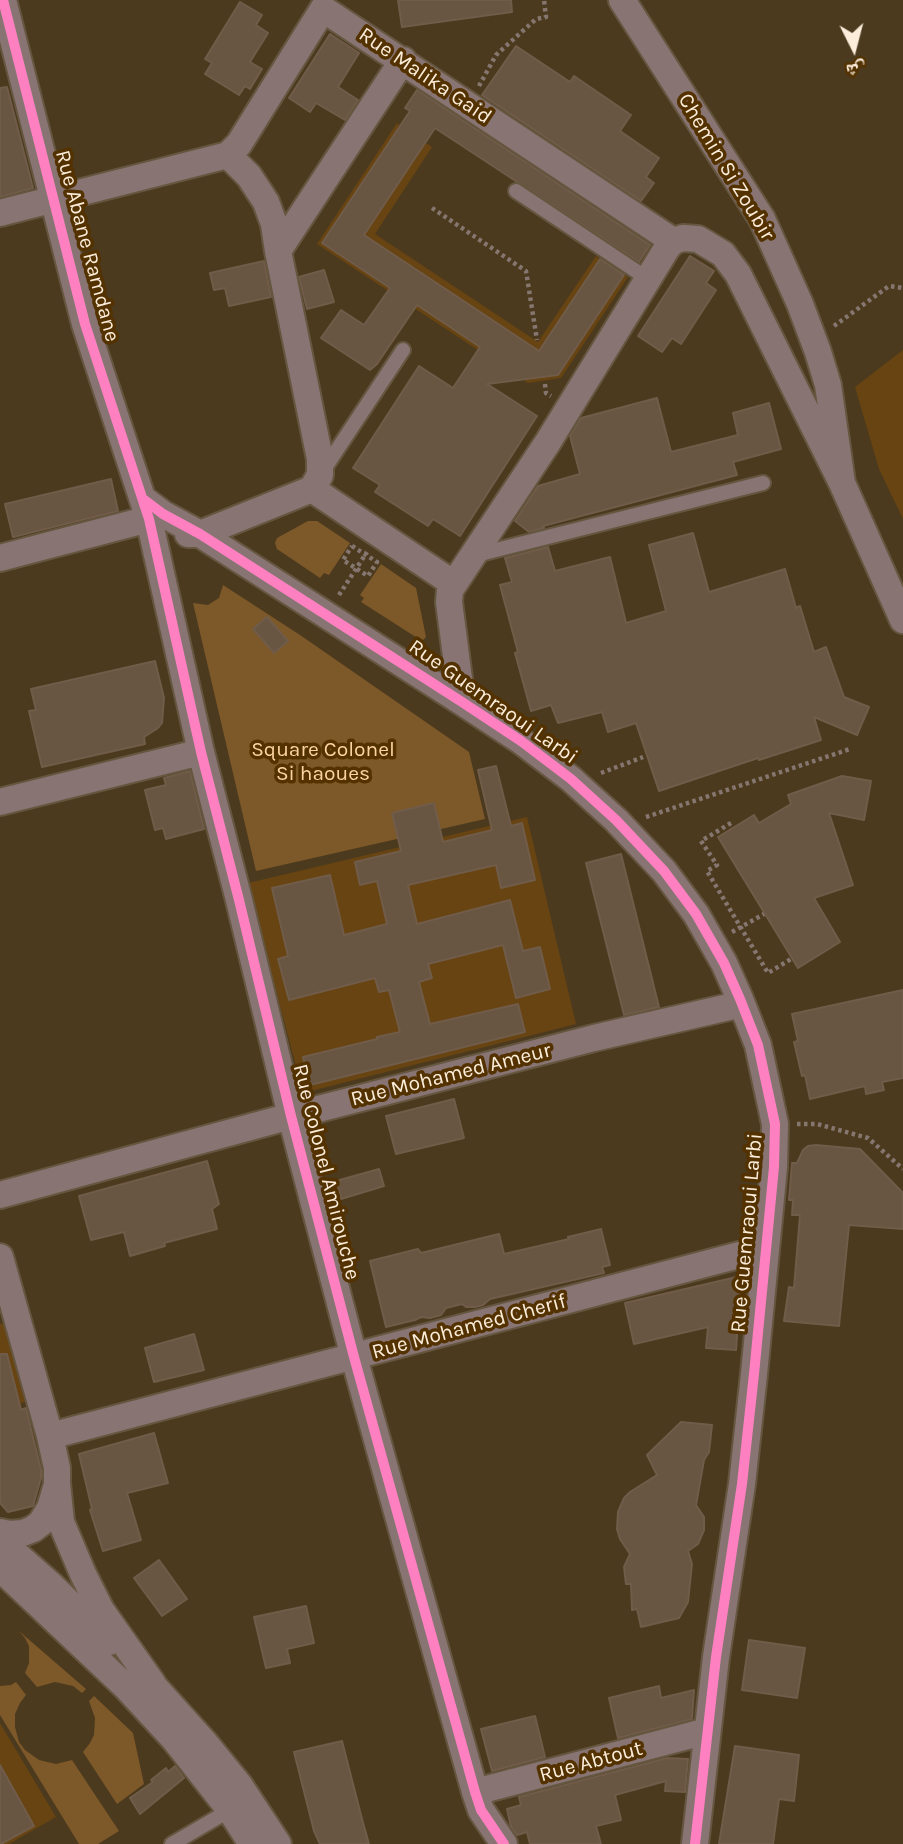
<!DOCTYPE html>
<html>
<head>
<meta charset="utf-8">
<style>
	body { margin:0 }
	#map { position:relative; width:903px; height:1844px; overflow:hidden; background:#4c3a1f; font-family:Karla,"Noto Naskh Arabic",sans-serif }
	canvas { display:block }
	.north { position:absolute; left:819px; top:14px; width:70px; height:70px; -webkit-text-stroke:5px #533200; paint-order:stroke; rotate:174deg; font-size:19px; font-weight:700; line-height:28px; text-align:center; color:#fceddb }
	.north::after { content:''; display:block; margin:auto; width:24px; height:32px; background:#fceddb; clip-path:polygon(50% 0,100% 100%,50% 72%,0 100%) }
</style>
</head>
<body>
<div id="map">
<canvas width="903" height="1844"></canvas>
<div class="north">ش</div>
</div>
<script>
const g = document.querySelector('canvas').getContext('2d');
g.lineJoin = 'round';
function paint(path, color) {
  g.fillStyle = color;
  g.fill(path, 'evenodd');
}
function shape(rows) {
  const path = new Path2D();
  for (const r of rows) {
    path.moveTo(r[0], r[1]);
    for (let i = 2; i < r.length; i += 2) path.lineTo(r[i], r[i + 1]);
  }
  return path;
}
function stroke(path, color, width, dash) {
  g.strokeStyle = color;
  g.lineWidth = width;
  g.lineCap = dash ? 'butt' : 'round';
  g.setLineDash(dash || []);
  g.stroke(path);
}
function write(font, color, halo, rows, align = 'center') {
  g.font = font + ' Karla,sans-serif';
  g.lineWidth = 7;
  g.setLineDash([]);
  g.textBaseline = 'middle';
  g.strokeStyle = halo;
  g.fillStyle = color;
  for (const [text, x, y, turn = 0] of rows) {
    g.save();
    g.translate(x, y);
    g.rotate((+turn || 0) * Math.PI / 180);
    g.textAlign = isNaN(turn) ? turn : align;
    if (halo) g.strokeText(text, 0, 0);
    g.fillText(text, 0, 0);
    g.restore();
  }
}
const built = shape([
	[397,123,432,147,375,234,538,342,596,256,628,277,561,378,528,383,317,244],
	[903,350,903,519,879,469,855,387],
	[527,817,576,1024,303,1093,248,883],
	[4,1323,25,1402,0,1409,0,1324],
	[0,1723,56,1817,9,1844,0,1844]
]);
const green = shape([
	[308,521,317,521,350,543,329,575,324,573,320,578,277,549,275,543,277,538],
	[381,564,416,588,426,637,422,641,361,602,364,598,360,595],
	[223,585,300,635,469,752,485,819,256,871,193,603,208,605,219,598],
	[19,1631,86,1689,82,1693,73,1686,55,1682,37,1687,25,1673,29,1663,29,1646,25,1638],
	[16,1682,26,1695,20,1703,15,1714,15,1727,19,1742,25,1750,39,1760,56,1764,72,1760,119,1831,98,1844,79,1844,0,1715,0,1686,11,1685],
	[94,1696,133,1733,144,1784,117,1804,83,1752,90,1743,94,1735,95,1718,89,1701]
]);
const building = shape([
	[398,0,511,0,512,12,402,27,398,0],
	[240,2,262,15,256,25,268,33,250,62,262,69,250,89,245,86,239,95,205,74,212,63,205,59,240,2],
	[330,34,359,53,338,87,358,100,345,120,316,103,310,112,289,98,330,34],
	[516,46,570,82,574,76,631,115,620,131,659,158,646,177,654,183,641,201,482,95,516,46],
	[7,87,33,188,0,197,0,88,7,87],
	[417,90,650,245,639,262,435,128,364,235,539,351,600,259,624,275,558,375,487,384,537,416,460,536,433,519,428,526,375,492,380,485,353,468,419,366,453,388,480,347,417,305,377,364,370,370,321,338,341,310,364,325,390,288,322,243,410,111,405,108,417,90],
	[690,256,714,271,706,283,716,290,681,344,672,338,662,352,638,336,690,256],
	[264,261,271,297,229,306,225,288,214,290,210,273,264,261],
	[324,270,334,302,307,309,299,277,324,270],
	[657,398,671,452,738,435,733,413,769,403,781,449,733,462,737,475,543,526,544,528,529,532,515,521,538,486,580,474,570,436,581,418,657,398],
	[111,479,118,511,13,537,5,504,111,479],
	[693,533,709,592,785,569,796,608,800,606,814,652,826,647,844,697,869,707,857,735,814,717,821,740,759,760,758,758,659,791,636,723,608,732,602,712,558,723,551,705,531,711,515,653,518,652,500,585,512,582,505,558,548,547,555,571,610,557,626,623,666,611,649,545,693,533],
	[267,617,288,641,274,653,253,629,267,617],
	[155,661,164,698,162,723,158,728,144,737,145,744,42,767,29,711,36,710,31,689,155,661],
	[496,766,511,826,522,823,535,880,501,888,496,865,408,885,417,924,510,900,523,951,540,947,550,989,516,998,503,945,428,964,432,978,419,982,430,1024,518,1004,525,1032,310,1085,303,1057,377,1039,377,1037,400,1032,389,990,379,992,375,978,289,1000,278,959,288,956,272,888,330,875,344,935,387,924,377,881,360,885,355,862,401,851,392,813,434,803,443,842,492,830,478,770,496,766],
	[190,771,204,829,166,839,163,828,155,830,145,790,166,785,164,778,190,771],
	[842,776,871,781,864,820,829,813,853,885,814,898,840,942,798,968,718,837,754,815,759,823,791,804,788,795,842,776],
	[621,854,659,1007,624,1015,586,863,621,854],
	[903,990,903,1078,882,1082,884,1090,866,1094,865,1086,810,1099,805,1075,802,1076,794,1042,798,1041,792,1014,903,990],
	[454,1099,464,1138,396,1154,386,1116,454,1099],
	[816,1145,860,1149,903,1193,903,1229,849,1225,839,1326,784,1321,789,1287,794,1288,800,1215,792,1215,793,1200,789,1200,792,1163,797,1163,803,1150,808,1146,816,1145],
	[207,1161,219,1204,212,1209,217,1229,164,1243,165,1246,130,1256,124,1232,91,1240,79,1196,207,1161],
	[379,1169,384,1186,341,1199,336,1181,379,1169],
	[601,1229,610,1265,602,1267,604,1273,490,1299,483,1305,475,1307,466,1307,462,1304,446,1308,441,1315,430,1318,421,1317,415,1320,386,1327,370,1261,418,1249,421,1253,499,1234,504,1254,569,1239,568,1237,601,1229],
	[741,1276,736,1350,706,1348,708,1327,634,1344,625,1303,741,1276],
	[194,1334,204,1370,154,1382,145,1348,194,1334],
	[0,1354,7,1354,21,1410,26,1408,41,1470,41,1478,33,1506,8,1512,0,1503,0,1354],
	[681,1422,712,1425,709,1452,704,1460,696,1505,704,1517,704,1530,698,1544,688,1551,692,1564,688,1602,679,1618,641,1627,637,1609,632,1610,631,1584,626,1584,624,1567,630,1554,620,1539,617,1529,618,1512,624,1498,630,1492,657,1475,647,1455,681,1422],
	[154,1433,168,1483,127,1493,141,1540,103,1551,90,1510,92,1509,79,1454,154,1433],
	[159,1560,187,1599,162,1616,134,1578,159,1560],
	[306,1606,314,1643,287,1649,290,1663,266,1668,254,1617,306,1606],
	[749,1640,805,1648,797,1698,742,1690,749,1640],
	[659,1686,661,1698,694,1690,692,1719,618,1738,609,1698,659,1686],
	[535,1716,545,1757,492,1771,481,1729,535,1716],
	[342,1741,362,1819,369,1844,320,1844,314,1831,294,1752,342,1741],
	[735,1746,799,1755,794,1801,779,1799,773,1844,719,1844,735,1746],
	[667,1758,688,1759,685,1792,665,1791,666,1781,615,1795,621,1820,596,1826,601,1844,530,1844,527,1832,517,1835,511,1827,507,1809,521,1805,519,1797,667,1758],
	[0,1765,34,1826,1,1844,0,1844,0,1765],
	[175,1766,184,1778,140,1814,130,1798,153,1782,151,1780,166,1768,168,1772,175,1766]
]);
const path = shape([
	[479,86,496,55,536,19,546,17,544,0],
	[432,208,526,271,537,340],
	[834,326,889,286,903,288],
	[545,384,546,393,551,396],
	[352,546,377,562,368,576,343,560,352,546],
	[339,595,367,552],
	[601,773,643,757],
	[646,817,850,749],
	[731,823,701,841,717,865,707,871,768,973,791,959],
	[732,932,764,914],
	[797,1124,817,1124,868,1138,903,1169]
]);
const service = shape([
	[516,191,648,279],
	[323,471,403,350],
	[476,555,763,483],
	[172,1844,230,1810]
]);
const minor = shape([
	[3,0,85,324,149,519,201,752,239,900,291,1116,354,1357,475,1792,481,1810,504,1844],
	[622,0,762,219,800,304,818,352,828,385,842,483,903,620],
	[228,155,239,144,323,9,673,241],
	[0,213,228,155],
	[278,251,403,60],
	[312,489,454,584],
	[143,499,163,514,200,534,462,702,521,741,571,779,616,820,664,871,696,914,724,963,740,999,758,1045,775,1124,774,1167,754,1374,742,1484,716,1657,695,1844],
	[188,534,200,534,312,489,320,475,320,459,278,251,274,224,266,202,249,176,228,155],
	[0,558,149,519],
	[462,702,449,602,450,590,548,442,667,248,673,241,683,238,698,239,723,254,738,274,842,483],
	[0,802,201,752],
	[0,1195,291,1116,594,1038,742,1004],
	[0,1257,50,1436,57,1468,57,1483,61,1522,83,1574,101,1610,153,1684],
	[50,1436,766,1248],
	[0,1532,9,1534,23,1533,33,1529,41,1523,50,1508,56,1488],
	[0,1540,51,1585,109,1642],
	[0,1568,126,1687,174,1739,230,1810,252,1844],
	[142,1673,205,1743,240,1786,278,1844],
	[475,1792,707,1731]
]);
const cycleway = shape([
	[3,0,85,324,149,519,201,752,239,900,291,1116,354,1357,475,1792,481,1810,504,1844],
	[143,499,163,514,200,534,462,702,521,741,571,779,616,820,664,871,696,914,724,963,740,999,758,1045,775,1124,774,1167,754,1374,742,1484,716,1657,695,1844]
]);
const streetNames = [
	["Rue Malika Gaid",425,76,34],
	["Chemin Si Zoubir",726,167,59],
	["Rue Abane Ramdane",87,246,75],
	["Rue Guemraoui Larbi",493,702,35],
	["Rue Mohamed Ameur",451,1075,-14],
	["Rue Colonel Amirouche",326,1172,76],
	["Rue Guemraoui Larbi",747,1233,-85],
	["Rue Mohamed Cherif",469,1327,-15],
	["Rue Abtout",591,1762,-15]
];
const parkNames = [
	["Square Colonel",323,750],
	["Si haoues",323,774]
];
paint(built, '#674411');
paint(green, '#7d5829');
paint(building, '#685542');
stroke(building, '#705c49', 2);
stroke(service, '#655640', 18);
stroke(minor, '#655640', 30);
stroke(path, '#85766f', 4.5, [3.5, 3.5]);
stroke(service, '#887573', 14);
stroke(minor, '#887573', 26);
stroke(cycleway, '#ff80c0', 10);
write('21px', '#fceddb', '#533200', streetNames);
write('21px', '#fcd3a4', '#533200', parkNames);
</script>
</body>
</html>
